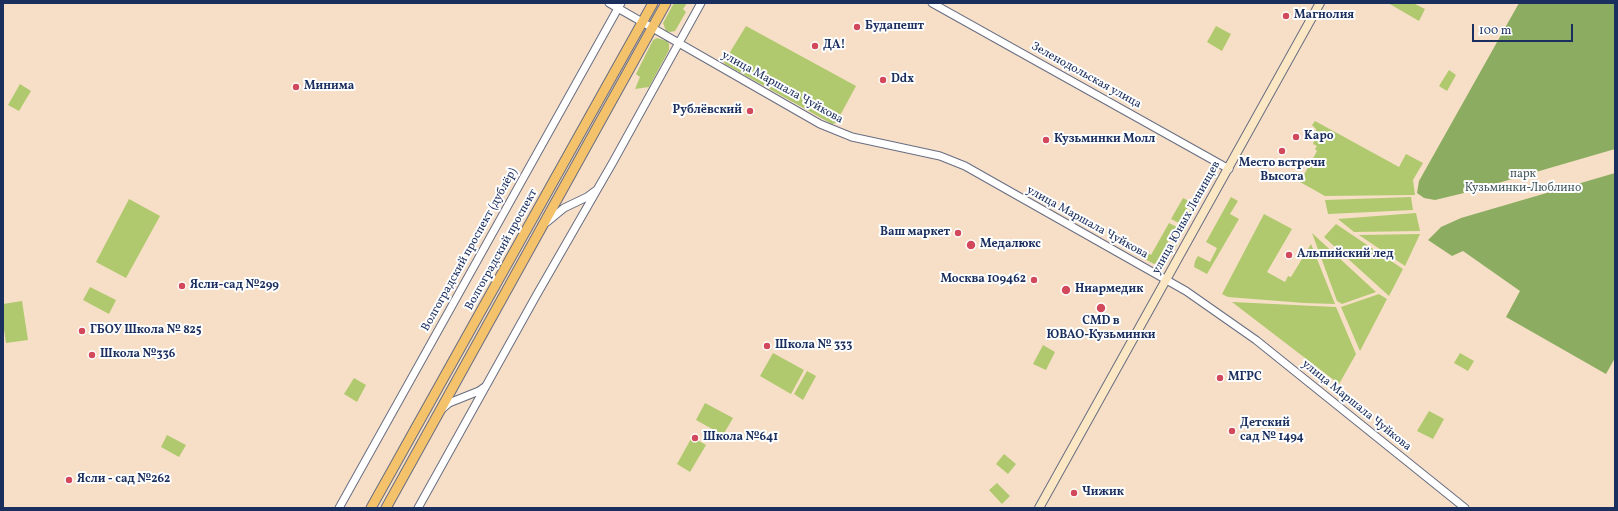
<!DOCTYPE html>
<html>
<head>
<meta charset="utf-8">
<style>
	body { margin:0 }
	#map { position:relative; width:1618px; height:511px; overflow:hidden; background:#f6dfc6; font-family:Vollkorn,serif }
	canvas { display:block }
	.frame { position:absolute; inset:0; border:4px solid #1b2f5e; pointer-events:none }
	.scale { position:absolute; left:1472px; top:24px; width:101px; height:18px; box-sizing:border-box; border:2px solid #1b2f5e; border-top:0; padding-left:5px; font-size:12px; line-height:14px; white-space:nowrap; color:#1b2f5e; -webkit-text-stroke:3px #fff; paint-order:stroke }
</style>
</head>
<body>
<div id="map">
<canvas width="1618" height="511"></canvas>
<div class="frame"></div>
<div class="scale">100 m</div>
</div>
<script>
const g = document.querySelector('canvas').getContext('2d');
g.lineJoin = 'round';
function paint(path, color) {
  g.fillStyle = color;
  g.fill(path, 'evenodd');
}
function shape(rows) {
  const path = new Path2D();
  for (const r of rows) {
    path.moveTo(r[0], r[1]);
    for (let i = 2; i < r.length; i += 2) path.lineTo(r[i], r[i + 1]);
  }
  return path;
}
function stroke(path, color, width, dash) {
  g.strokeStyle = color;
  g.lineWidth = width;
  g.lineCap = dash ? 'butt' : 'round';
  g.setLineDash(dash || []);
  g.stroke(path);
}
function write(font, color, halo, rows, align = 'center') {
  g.font = font + ' Vollkorn,serif';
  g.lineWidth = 4;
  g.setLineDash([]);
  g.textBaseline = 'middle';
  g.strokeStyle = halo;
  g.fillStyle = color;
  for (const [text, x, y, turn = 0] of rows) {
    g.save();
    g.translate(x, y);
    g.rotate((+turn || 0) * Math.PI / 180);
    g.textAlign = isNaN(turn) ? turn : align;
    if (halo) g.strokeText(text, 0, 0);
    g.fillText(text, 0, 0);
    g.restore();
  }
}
const green = shape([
	[674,3,687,3,683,9,686,12,675,31,670,32,666,31,663,23],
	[1388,3,1413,3,1425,9,1419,21],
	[746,26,856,86,836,123,832,124,725,64,724,62],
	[1216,26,1231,34,1222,51,1207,42],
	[657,38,667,41,669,44,669,50,649,87,635,89,640,77,636,74,653,40],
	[1449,70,1456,75,1447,91,1439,86],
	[20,84,31,91,19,111,8,105],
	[1315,121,1399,167,1406,154,1423,163,1413,180,1415,195,1325,196,1300,182,1317,151,1315,149,1317,146,1313,144,1315,139,1316,129,1312,125],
	[1212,170,1214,173,1214,177,1164,268,1158,269],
	[1231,197,1238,201,1230,214,1239,219,1207,274,1194,267,1195,261,1198,256,1210,262,1217,248,1206,242],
	[1411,197,1413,210,1328,214,1325,200],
	[1183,198,1191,202,1179,223,1171,219],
	[129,199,160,216,126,278,96,262],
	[1416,213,1420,231,1354,232,1338,219],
	[1264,214,1292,229,1267,272,1285,282,1288,276,1291,277,1311,244,1335,304,1304,303,1228,297,1222,294],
	[1169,223,1177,227,1156,263,1154,264,1145,259,1148,253,1151,255],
	[1336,224,1403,269,1389,296,1324,237],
	[1312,233,1376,292,1342,304,1337,301],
	[1420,234,1405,266,1359,235],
	[90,287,116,300,109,314,83,300],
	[1379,294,1387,299,1360,351,1341,307],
	[22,301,28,340,6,343,3,322,3,304],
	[1232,302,1336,307,1356,354,1339,384],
	[1043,345,1055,352,1046,370,1033,364],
	[773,353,804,370,791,394,760,376],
	[1460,353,1474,361,1468,371,1454,363],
	[807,371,816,376,803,400,794,394],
	[354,378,366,385,357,402,344,394],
	[705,403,733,418,723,435,696,420],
	[1429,411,1444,419,1433,439,1417,431],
	[167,435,186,445,179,457,161,447],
	[692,437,706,445,690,472,677,464],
	[1004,454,1016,464,1008,474,996,464],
	[997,483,1010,496,1002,504,989,490]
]);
const forest = shape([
	[1519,3,1615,3,1615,149,1481,188,1466,187,1463,188,1464,193,1435,200,1424,198,1417,193,1419,181],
	[1615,173,1615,358,1606,374,1506,317,1520,291,1463,251,1452,256,1428,240,1441,227,1461,218]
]);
const tertiary = shape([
	[609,3,820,124,852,137,940,156,965,166,1186,291,1256,340,1465,508],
	[932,3,1229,169],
	[547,222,564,208,587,197,595,191],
	[442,409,449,403,479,391,486,386],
	[339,508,621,3],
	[418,508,536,296,613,162,701,3]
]);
const secondary = shape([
	[1039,508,1320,3]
]);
const primary = shape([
	[371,508,653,3],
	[386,508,666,3]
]);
const markers = [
	[1286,16,4,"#d1495b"],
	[857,27,4,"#d1495b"],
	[815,46,4,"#d1495b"],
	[883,80,4,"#d1495b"],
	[296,87,4,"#d1495b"],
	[750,111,4,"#d1495b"],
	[1296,137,4,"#d1495b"],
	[1046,140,4,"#d1495b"],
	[1282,151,4,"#d1495b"],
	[958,233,4,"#d1495b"],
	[971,245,5,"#d1495b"],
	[1289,255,4,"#d1495b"],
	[1034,280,4,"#d1495b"],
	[182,286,4,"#d1495b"],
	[1066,290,5,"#d1495b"],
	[1101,308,5,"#d1495b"],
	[82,331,4,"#d1495b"],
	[767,346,4,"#d1495b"],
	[92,355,4,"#d1495b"],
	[1220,378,4,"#d1495b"],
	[1232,431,4,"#d1495b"],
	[695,438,4,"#d1495b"],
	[69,480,4,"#d1495b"],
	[1074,493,4,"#d1495b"]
];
const poiNames = [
	["Магнолия",1294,16],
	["Будапешт",865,27],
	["ДА!",823,46],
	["Ddx",891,80],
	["Минима",304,87],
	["Рублёвский",742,111,"right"],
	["Kapo",1304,137],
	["Кузьминки Молл",1054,140],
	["Место встречи",1282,164,"center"],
	["Высота",1282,178,"center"],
	["Ваш маркет",950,233,"right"],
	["Медалюкс",980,245],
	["Альпийский лед",1297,255],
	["Москва 109462",1026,280,"right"],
	["Ясли-сад №299",190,286],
	["Ниармедик",1075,290],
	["CMD в",1101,322,"center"],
	["ЮВАО-Кузьминки",1101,336,"center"],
	["ГБОУ Школа № 825",90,331],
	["Школа № 333",775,346],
	["Школа №336",100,355],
	["МГРС",1228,378],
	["Детский",1240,424],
	["сад № 1494",1240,438],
	["Школа №641",703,438],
	["Ясли - сад №262",77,480],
	["Чижик",1082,493]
];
const streetNames = [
	["Зеленодольская улица",1086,76,29],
	["улица Маршала Чуйкова",782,88,29],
	["улица Юных Ленинцев",1187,218,-61],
	["улица Маршала Чуйкова",1087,223,29],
	["Волгоградский проспект (дублёр)",470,250,-61],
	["Волгоградский проспект",502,250,-61],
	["улица Маршала Чуйкова",1356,406,39]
];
const parkNames = [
	["парк",1523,175],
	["Кузьминки-Люблино",1523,189]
];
paint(green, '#b0c96e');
paint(forest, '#8cad61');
stroke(tertiary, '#686d82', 9);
stroke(secondary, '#686d82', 10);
stroke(primary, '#686d82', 11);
stroke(tertiary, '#fff', 7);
stroke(secondary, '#fbe7c3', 8);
stroke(primary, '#f4c26a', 9);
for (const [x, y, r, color] of markers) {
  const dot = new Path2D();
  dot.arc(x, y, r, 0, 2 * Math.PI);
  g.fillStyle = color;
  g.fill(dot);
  stroke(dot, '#fff', 1.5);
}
write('bold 12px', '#1b2f5e', '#fff', poiNames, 'left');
write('12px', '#1b2f5e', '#fff', streetNames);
write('12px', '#485d63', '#fff', parkNames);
</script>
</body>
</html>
